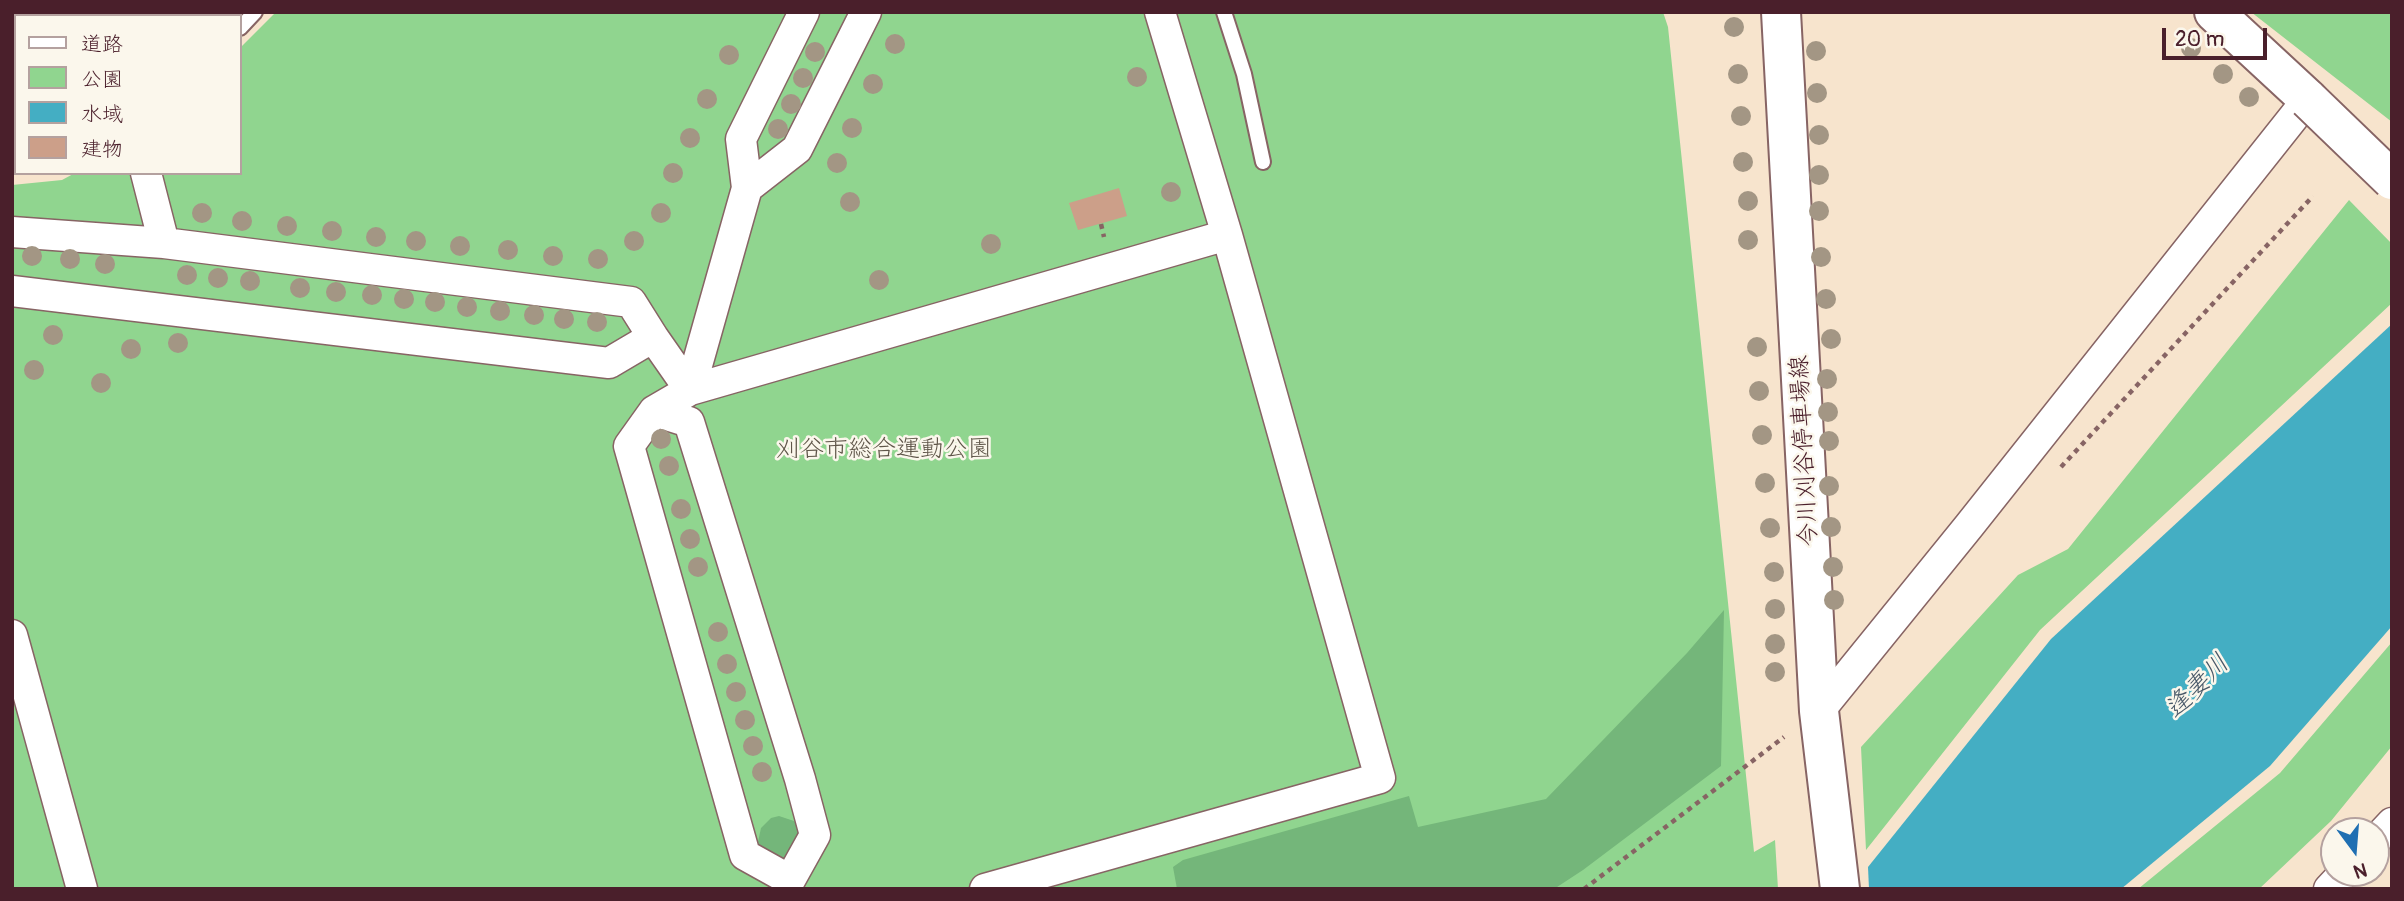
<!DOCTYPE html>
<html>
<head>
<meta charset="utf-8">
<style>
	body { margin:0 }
	#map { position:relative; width:2404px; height:901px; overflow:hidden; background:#f7e4cd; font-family:Pangolin,"Klee One",sans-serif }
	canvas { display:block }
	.frame { position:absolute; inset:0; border:14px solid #4a1f2b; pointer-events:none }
	.legend { position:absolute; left:14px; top:14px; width:228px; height:161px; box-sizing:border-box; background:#fbf7ec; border:2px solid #b4a19f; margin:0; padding:9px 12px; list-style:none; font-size:21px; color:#4a1f2b }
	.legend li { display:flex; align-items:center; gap:14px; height:35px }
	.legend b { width:35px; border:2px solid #b4a19f }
	.north { position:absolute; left:2320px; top:817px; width:70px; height:70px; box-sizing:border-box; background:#fbf7ec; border:2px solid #b4a19f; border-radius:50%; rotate:164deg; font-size:19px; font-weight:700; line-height:28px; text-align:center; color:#4a1f2b }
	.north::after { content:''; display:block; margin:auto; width:24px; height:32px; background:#1f6fb2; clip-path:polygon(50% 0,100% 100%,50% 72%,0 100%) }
	.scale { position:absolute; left:2162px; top:28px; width:105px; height:32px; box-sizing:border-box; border:4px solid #4a1f2b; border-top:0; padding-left:9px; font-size:21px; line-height:24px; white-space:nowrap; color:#4a1f2b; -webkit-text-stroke:5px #fbf7ec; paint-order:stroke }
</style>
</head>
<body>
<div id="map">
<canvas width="2404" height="901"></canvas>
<div class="frame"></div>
<ul class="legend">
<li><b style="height:9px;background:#fff"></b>道路</li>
<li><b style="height:19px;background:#90d58f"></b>公園</li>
<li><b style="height:19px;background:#44aec3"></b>水域</li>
<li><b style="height:19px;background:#cc9f89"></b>建物</li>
</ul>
<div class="north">N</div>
<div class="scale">20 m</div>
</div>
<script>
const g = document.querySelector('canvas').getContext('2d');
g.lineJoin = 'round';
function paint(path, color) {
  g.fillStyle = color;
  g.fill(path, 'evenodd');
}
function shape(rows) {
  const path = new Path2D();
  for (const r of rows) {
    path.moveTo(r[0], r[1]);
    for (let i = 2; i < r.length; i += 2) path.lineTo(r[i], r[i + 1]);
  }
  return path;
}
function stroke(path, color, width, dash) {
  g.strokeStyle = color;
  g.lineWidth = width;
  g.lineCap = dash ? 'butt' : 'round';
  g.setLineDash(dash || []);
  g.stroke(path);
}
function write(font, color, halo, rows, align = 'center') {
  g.font = font + ' Pangolin,"Klee One",sans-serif';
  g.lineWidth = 5;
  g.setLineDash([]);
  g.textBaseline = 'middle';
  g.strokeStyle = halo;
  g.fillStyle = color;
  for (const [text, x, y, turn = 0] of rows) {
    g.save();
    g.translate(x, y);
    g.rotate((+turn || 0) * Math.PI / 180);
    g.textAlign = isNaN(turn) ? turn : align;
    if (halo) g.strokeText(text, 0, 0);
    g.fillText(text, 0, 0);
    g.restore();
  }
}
const green = shape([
	[276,12,1663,12,1668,27,1754,852,1775,840,1778,889,12,889,12,185,62,180,75,173,240,173,240,48],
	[2251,12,2392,12,2392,122],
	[2349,200,2392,244,2392,303,2040,630,1866,850,1861,747,2018,575,2068,549],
	[2392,642,2392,746,2331,821,2259,889,2138,889,2280,773]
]);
const forest = shape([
	[1724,610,1721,766,1583,870,1554,889,1177,889,1173,867,1183,860,1409,796,1418,827,1546,799,1687,653],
	[779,816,794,821,803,833,784,862,760,849,758,842,761,828,771,818]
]);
const water = shape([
	[2392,324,2392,626,2270,766,2121,889,1869,889,1868,867,2051,639]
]);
const river = shape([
	[176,16,179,12],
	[12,107,16,108]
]);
const building = shape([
	[24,12,96,12,93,16,28,16],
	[1119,188,1127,216,1078,230,1069,203]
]);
const path = shape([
	[1101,224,1104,237],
	[2061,467,2313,196],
	[1584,889,1784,737]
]);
const lane = shape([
	[1224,12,1244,74,1263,162],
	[240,28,255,12],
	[12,155,16,155]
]);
const street = shape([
	[804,12,741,139,747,188,797,149,866,12],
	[146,173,164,243],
	[12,232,164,243,631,302,653,337,609,363,12,291],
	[653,337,690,390],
	[690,390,747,188],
	[654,411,689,422,800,779,815,835,790,880,745,855,629,446,654,411],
	[654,411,690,390,1227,235],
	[12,635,82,889],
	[1819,711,1969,526,2308,99],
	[2376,840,2392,823],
	[985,889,1380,778,1227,235,1160,12],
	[2329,889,2344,873]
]);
const secondary = shape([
	[1781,12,1819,711,1840,889],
	[2214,12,2308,99]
]);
const secondaryBridge = shape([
	[2308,99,2392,180]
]);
const trees = [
	[1734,27],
	[895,44],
	[2191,48],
	[1816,51],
	[815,52],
	[729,55],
	[1738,74],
	[2223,74],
	[1137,77],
	[803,78],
	[873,84],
	[1817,93],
	[2249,97],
	[707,99],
	[791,104],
	[1741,116],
	[852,128],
	[778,129],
	[1819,135],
	[690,138],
	[1743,162],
	[837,163],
	[673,173],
	[1819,175],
	[1171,192],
	[1748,201],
	[850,202],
	[1819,211],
	[202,213],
	[661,213],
	[242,221],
	[287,226],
	[332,231],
	[376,237],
	[1748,240],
	[416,241],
	[634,241],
	[991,244],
	[460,246],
	[508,250],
	[32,256],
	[553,256],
	[1821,257],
	[70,259],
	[598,259],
	[105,264],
	[187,275],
	[218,278],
	[879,280],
	[250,281],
	[300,288],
	[336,292],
	[372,295],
	[404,299],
	[1826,299],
	[435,302],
	[467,307],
	[500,311],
	[534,315],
	[564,319],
	[597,322],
	[53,335],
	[1831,339],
	[178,343],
	[1757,347],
	[131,349],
	[34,370],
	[1827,379],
	[101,383],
	[1759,391],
	[1828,412],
	[1762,435],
	[661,439],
	[1829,441],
	[669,466],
	[1765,483],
	[1829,486],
	[681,509],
	[1831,527],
	[1770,528],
	[690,539],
	[698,567],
	[1833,567],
	[1774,572],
	[1834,600],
	[1775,609],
	[718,632],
	[1775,644],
	[727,664],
	[1775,672],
	[736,692],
	[745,720],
	[753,746],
	[762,772]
];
const parkNames = [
	["刈谷市総合運動公園",884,450]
];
const streetNames = [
	["今川刈谷停車場線",1805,451,-93]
];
const waterNames = [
	["逢妻川",2198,687,-45]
];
paint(green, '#90d58f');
paint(forest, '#74b67a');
paint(water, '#44aec3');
stroke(river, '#44aec3', 63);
paint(building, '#cc9f89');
stroke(lane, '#876464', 18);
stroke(street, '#876464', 33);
stroke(secondary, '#876464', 42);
stroke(path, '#876464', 4.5, [5, 5]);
stroke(lane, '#fff', 14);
stroke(street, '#fff', 30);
stroke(secondary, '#fff', 38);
stroke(secondaryBridge, '#876464', 42, []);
stroke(secondaryBridge, '#fff', 38);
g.fillStyle = '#a39684';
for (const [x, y] of trees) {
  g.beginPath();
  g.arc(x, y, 10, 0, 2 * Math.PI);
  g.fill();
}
write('24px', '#5f5649', '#fbf7ec', parkNames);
write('24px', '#4a1f2b', '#fbf7ec', streetNames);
write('italic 26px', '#485868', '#fbf7ec', waterNames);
</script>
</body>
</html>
